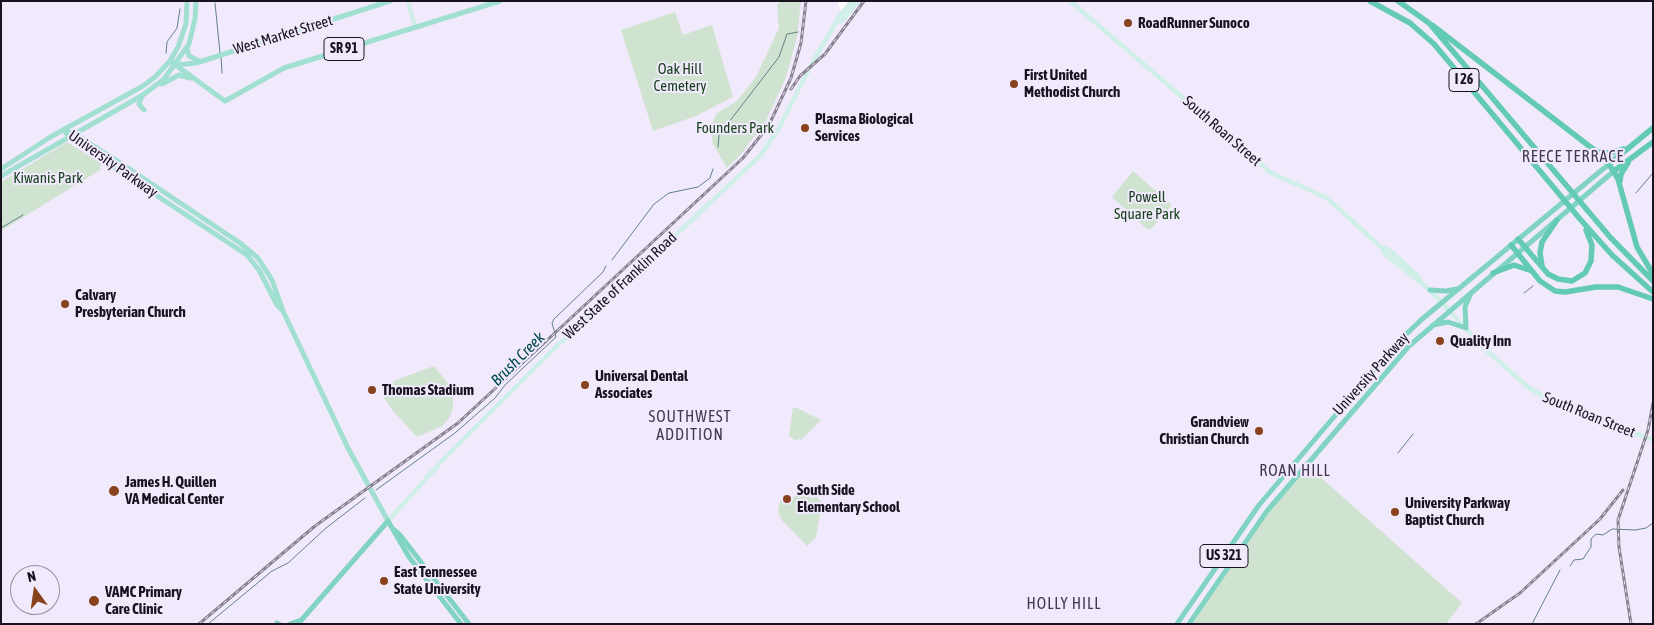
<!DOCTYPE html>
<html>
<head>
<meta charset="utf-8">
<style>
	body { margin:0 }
	#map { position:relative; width:1654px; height:625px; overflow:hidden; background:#f1e9fc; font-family:"Asap Condensed",sans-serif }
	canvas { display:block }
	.frame { position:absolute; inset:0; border:2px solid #18131e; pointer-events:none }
	.north { position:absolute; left:10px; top:565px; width:50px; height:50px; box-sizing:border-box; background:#f1e9fc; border:1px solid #9a93a3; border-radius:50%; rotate:346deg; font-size:14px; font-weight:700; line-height:20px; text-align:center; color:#18131e }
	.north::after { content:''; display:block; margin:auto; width:18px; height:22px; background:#88421d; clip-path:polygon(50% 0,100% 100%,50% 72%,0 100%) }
</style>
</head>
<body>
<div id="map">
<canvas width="1654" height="625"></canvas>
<div class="frame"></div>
<div class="north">N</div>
</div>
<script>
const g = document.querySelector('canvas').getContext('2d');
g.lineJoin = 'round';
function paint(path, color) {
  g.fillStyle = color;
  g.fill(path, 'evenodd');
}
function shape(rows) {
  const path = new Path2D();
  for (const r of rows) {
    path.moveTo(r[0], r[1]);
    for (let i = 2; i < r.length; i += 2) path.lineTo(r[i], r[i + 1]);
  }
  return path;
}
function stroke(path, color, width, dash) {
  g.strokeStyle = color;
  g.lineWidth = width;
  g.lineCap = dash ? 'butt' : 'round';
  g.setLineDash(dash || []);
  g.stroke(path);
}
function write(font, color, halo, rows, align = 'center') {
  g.font = font + ' "Asap Condensed",sans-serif';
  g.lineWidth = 4;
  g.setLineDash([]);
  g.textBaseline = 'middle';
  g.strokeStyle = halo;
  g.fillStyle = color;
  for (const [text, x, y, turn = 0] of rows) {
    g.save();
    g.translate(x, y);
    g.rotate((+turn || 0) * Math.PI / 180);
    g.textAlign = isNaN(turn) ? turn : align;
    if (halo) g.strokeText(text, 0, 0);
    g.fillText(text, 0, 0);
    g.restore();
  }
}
const green = shape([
	[781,1,801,1,797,37,786,77,766,121,741,154,727,168,713,144,711,133,713,121,717,113,737,101,756,77,779,28,777,5],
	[675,12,683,35,712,25,733,97,696,116,653,131,621,30],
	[67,142,101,163,100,170,1,231,1,182],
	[1133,171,1172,205,1151,229,1147,229,1112,197],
	[434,366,451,387,453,396,453,409,449,418,442,426,417,437,394,412,382,395,386,387,396,380],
	[793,408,797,408,821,420,802,439,795,440,789,436],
	[1308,466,1462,603,1446,624,1192,624,1263,520],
	[800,492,803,495,806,492,812,499,816,496,822,503,816,537,807,546,781,519,778,512,780,500,785,499,787,502]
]);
const stream = shape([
	[215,3,220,53],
	[166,53,167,42,177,28,180,9],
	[221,56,222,73],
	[718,147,719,135,779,57,787,34,798,32],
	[1636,193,1653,173],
	[1,228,23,215],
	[612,260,654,204,669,193,698,187,710,178,713,169],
	[1524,293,1533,286],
	[1398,453,1413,434],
	[376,490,455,433,495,398,505,385,556,337,552,323,554,319,603,272,606,266],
	[1570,566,1574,560,1583,559,1591,547,1591,539,1596,534,1603,535,1612,529,1635,530,1646,528,1653,523],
	[208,624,272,571,288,563,326,528,365,498],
	[1532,624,1560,570]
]);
const tertiary = shape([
	[839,1,846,16,851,16,843,1]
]);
const secondary = shape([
	[408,1,415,27],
	[1070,1,1271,173,1327,198,1382,248,1385,254,1430,290,1485,349,1528,387,1557,404,1653,440],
	[839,22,843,20,858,1],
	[1382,248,1388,249,1417,275,1421,281],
	[388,521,441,462,557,346,760,156,779,128,810,67,839,17,852,1]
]);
const primary = shape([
	[187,48,189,56,199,61],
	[170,61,225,101,284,68,500,1],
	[176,65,196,63,390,1],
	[162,84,179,75,190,78],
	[142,96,139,104,144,110],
	[64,130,78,136,119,162,240,243,258,258,272,280,283,311,348,448,388,521],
	[66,133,83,147,247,255,259,270,277,305,283,311],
	[1,169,52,136,143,86,155,77,170,61,178,47,186,24,187,1],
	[1,176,143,95,164,79,189,44,195,19,196,1]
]);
const trunk = shape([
	[1430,290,1446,291,1457,289],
	[1433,325,1448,322,1466,328,1465,307,1471,293],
	[393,529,400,535,469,624],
	[277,623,279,624],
	[290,624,301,620],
	[298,624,388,521,409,557,461,624],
	[1177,624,1259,505,1396,344,1421,320,1609,164],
	[1189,624,1267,511,1409,346,1614,171]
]);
const motorway = shape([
	[1370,1,1410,23,1434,44,1580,219,1612,255,1653,292],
	[1398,1,1429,23,1610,237,1653,281],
	[1432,25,1606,159,1618,179,1637,247,1653,274],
	[1599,152,1610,153,1624,149],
	[1609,164,1653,128],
	[1614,171,1653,142],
	[1620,181,1621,174,1628,163],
	[1518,239,1548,274,1558,279,1572,281,1585,273,1591,261,1592,245,1586,230],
	[1511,245,1540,281,1555,291,1565,292,1596,287,1618,287,1653,299],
	[1542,266,1540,253,1542,242,1557,220],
	[1493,273,1514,265,1529,270]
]);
const rail = shape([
	[791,89,800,76,825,54,864,1],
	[199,624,315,526,458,423,743,158,769,125,791,78,801,43,806,1],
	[1476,624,1520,593,1600,519,1623,490],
	[1631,624,1619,547,1618,520,1648,430,1653,403]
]);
const markers = [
	[1128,23,5,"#88421d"],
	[1014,84,5,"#88421d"],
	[805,128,5,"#88421d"],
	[65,304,5,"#88421d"],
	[1440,341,5,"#88421d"],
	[585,385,5,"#88421d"],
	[372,390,5,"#88421d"],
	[1259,431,5,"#88421d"],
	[114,491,6,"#88421d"],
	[787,499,5,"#88421d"],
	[1395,512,5,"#88421d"],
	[384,581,5,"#88421d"],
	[94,601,6,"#88421d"]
];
const shields = [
	[344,49,40],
	[1464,80,30],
	[1224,556,48]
];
const shieldNames = [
	["SR 91",344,49],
	["I 26",1464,80],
	["US 321",1224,556]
];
const poiNames = [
	["RoadRunner Sunoco",1138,23],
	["First United",1024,75],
	["Methodist Church",1024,92],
	["Plasma Biological",815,119],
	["Services",815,136],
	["Calvary",75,295],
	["Presbyterian Church",75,312],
	["Quality Inn",1450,341],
	["Universal Dental",595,376],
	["Associates",595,393],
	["Thomas Stadium",382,390],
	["Grandview",1249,422,"right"],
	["Christian Church",1249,439,"right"],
	["James H. Quillen",125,482],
	["VA Medical Center",125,499],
	["South Side",797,490],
	["Elementary School",797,507],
	["University Parkway",1405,503],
	["Baptist Church",1405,520],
	["East Tennessee",394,572],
	["State University",394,589],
	["VAMC Primary",105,592],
	["Care Clinic",105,609]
];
const streetNames = [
	["West Market Street",283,35,-17],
	["South Roan Street",1222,131,41],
	["University Parkway",113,164,35],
	["West State of Franklin Road",620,286,-43],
	["University Parkway",1371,374,-48],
	["South Roan Street",1589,415,22]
];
const parkNames = [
	["Oak Hill",680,69],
	["Cemetery",680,86],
	["Founders Park",735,128],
	["Kiwanis Park",48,178],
	["Powell",1147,197],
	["Square Park",1147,214]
];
const neighbourhoodNames = [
	["REECE TERRACE",1573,157],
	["SOUTHWEST",690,417],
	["ADDITION",690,435],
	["ROAN HILL",1295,471],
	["HOLLY HILL",1064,604]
];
const waterNames = [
	["Brush Creek",518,359,-45]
];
paint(green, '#d0e3d0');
stroke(stream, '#628087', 1);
stroke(tertiary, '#fff', 4);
stroke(secondary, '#d0efe8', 4.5);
stroke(primary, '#a1dfd1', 5);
stroke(trunk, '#82d4c2', 5);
stroke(motorway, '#63cab3', 5.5);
stroke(rail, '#888190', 3);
stroke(rail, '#f1e9fc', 1, [4]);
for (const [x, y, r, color] of markers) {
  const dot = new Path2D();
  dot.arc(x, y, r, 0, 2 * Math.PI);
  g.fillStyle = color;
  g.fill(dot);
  stroke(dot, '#f1e9fc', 2);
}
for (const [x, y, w] of shields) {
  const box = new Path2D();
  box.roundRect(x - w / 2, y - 11.5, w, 23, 4);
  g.fillStyle = '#f1e9fc';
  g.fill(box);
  stroke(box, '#18131e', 1);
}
write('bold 14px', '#18131e', null, shieldNames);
write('bold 15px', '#18131e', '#f1e9fc', poiNames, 'left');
write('15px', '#18131e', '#f1e9fc', streetNames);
write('15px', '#18421d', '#f1e9fc', parkNames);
g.letterSpacing = '1px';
write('16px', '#433851', '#f1e9fc', neighbourhoodNames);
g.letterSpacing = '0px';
write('italic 16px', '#014951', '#f1e9fc', waterNames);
</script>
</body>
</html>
